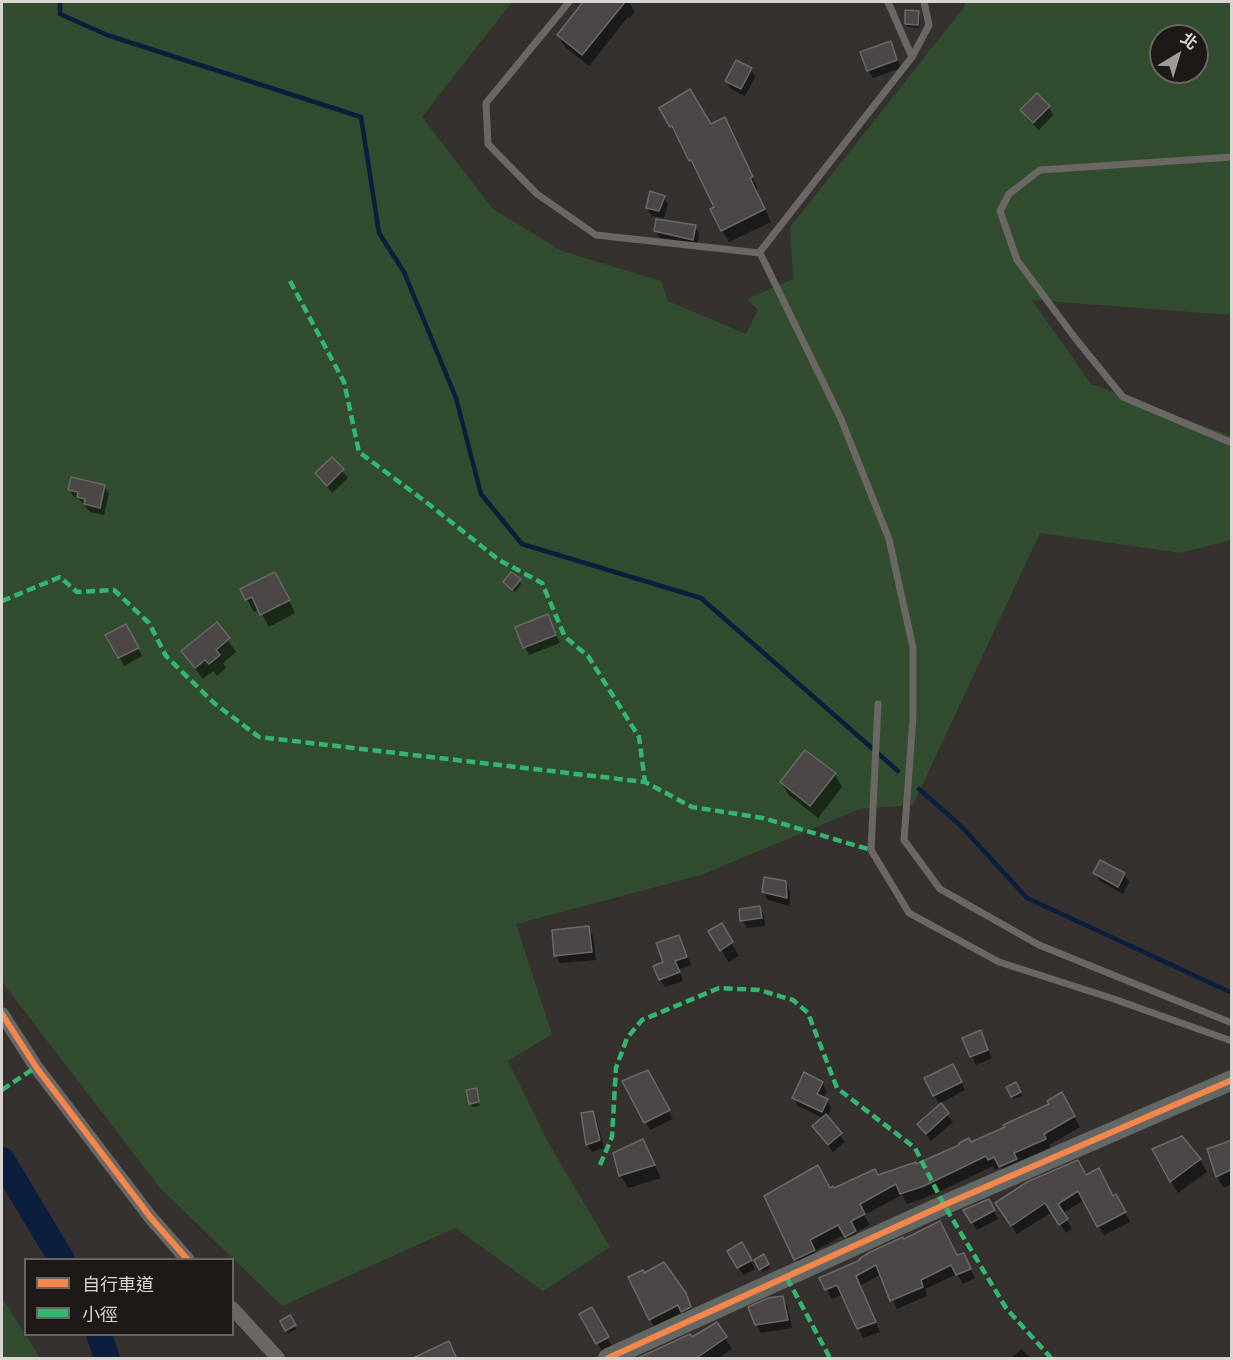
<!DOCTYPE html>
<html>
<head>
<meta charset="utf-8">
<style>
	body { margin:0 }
	#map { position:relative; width:1233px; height:1360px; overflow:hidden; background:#34312f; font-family:"Fira Sans Condensed","Noto Sans TC",sans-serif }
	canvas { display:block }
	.frame { position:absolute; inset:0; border:3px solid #d9d5d2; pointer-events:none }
	.legend { position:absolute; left:24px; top:1258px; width:210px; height:78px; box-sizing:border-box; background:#1c1917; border:2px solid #686462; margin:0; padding:8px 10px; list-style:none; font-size:18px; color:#d9d5d2 }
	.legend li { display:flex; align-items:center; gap:12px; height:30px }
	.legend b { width:30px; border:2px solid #686462 }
	.north { position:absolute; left:1149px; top:24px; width:60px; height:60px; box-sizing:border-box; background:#1c1917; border:2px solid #686462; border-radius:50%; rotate:38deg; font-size:16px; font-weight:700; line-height:24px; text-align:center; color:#d9d5d2 }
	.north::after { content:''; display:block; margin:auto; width:21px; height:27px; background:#9f9c99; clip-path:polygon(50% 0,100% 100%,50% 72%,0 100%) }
</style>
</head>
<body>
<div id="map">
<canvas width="1233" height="1360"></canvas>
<div class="frame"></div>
<ul class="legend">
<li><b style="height:8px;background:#f5874c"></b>自行車道</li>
<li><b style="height:8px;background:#33b770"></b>小徑</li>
</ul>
<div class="north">北</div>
</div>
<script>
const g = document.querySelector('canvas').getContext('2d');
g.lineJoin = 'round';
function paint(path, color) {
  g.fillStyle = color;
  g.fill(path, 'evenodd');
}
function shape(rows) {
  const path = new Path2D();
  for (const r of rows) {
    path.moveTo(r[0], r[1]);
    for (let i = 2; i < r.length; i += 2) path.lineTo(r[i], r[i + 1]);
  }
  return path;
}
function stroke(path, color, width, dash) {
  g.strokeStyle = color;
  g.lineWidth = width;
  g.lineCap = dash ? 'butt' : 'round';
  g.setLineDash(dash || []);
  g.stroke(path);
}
const green = shape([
	[2,2,512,2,422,117,493,209,562,251,661,281,668,301,746,334,758,310,747,299,793,279,790,227,965,6,964,2,1231,2,1231,315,1032,300,1091,384,1231,436,1231,540,1181,553,1040,533,913,805,860,809,701,875,516,924,552,1034,508,1061,548,1142,610,1247,543,1291,455,1228,282,1306,160,1188,2,982],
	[1161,36,1197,36,1197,72,1161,72],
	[2,1297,40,1358,2,1358]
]);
const shadow = shape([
	[585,2,604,2,606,3,608,2,629,2,635,12,629,18,628,17,589,66,565,47,558,35],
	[918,13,920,16,919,28,908,27,906,24],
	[890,43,901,68,873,78,868,70],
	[751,69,755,77,745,96,731,89,727,81],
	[1049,107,1053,115,1039,130,1027,119,1022,111],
	[661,109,711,126,731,131,758,189,756,190,771,222,729,242,722,230,716,208],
	[664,197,668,205,664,218,652,216,647,208],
	[695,226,699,234,697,247,660,238,655,230],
	[332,459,348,478,332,493,317,474],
	[104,486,109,494,104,515,90,512,79,499,74,497,69,489],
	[519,580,521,584,515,592,505,582],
	[282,586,295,613,269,627,259,609,254,612,242,590],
	[547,616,560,643,529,655,525,647],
	[216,624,236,652,223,663,226,668,217,676,213,671,203,679,191,664,183,652],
	[126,626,142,656,124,666,108,635],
	[835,774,842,787,818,818,789,795,781,783],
	[1095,873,1124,874,1129,882,1123,894,1100,881],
	[786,883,790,891,790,906,768,900,764,892],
	[759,907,764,915,765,926,747,928,742,920],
	[721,925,739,956,729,962,717,944],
	[588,928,593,936,596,960,560,963,556,955],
	[679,937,691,965,679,969,683,981,665,987,660,979,665,963],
	[964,1039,984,1040,992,1058,976,1065],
	[647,1072,673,1119,650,1130,624,1082],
	[957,1074,965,1090,939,1104,926,1079],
	[822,1083,827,1091,823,1099,827,1100,831,1108,827,1118,845,1142,833,1152,813,1126,823,1118,798,1106,794,1098],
	[1016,1084,1022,1096,1014,1099,1008,1088],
	[476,1090,480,1106,472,1107,468,1091],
	[1061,1094,1080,1127,1049,1145,1051,1149,1006,1177,1001,1167,995,1170,993,1166,930,1196,907,1204,902,1195,864,1215,870,1225,856,1232,860,1241,852,1246,845,1234,815,1251,820,1261,801,1270,766,1197,834,1190,916,1166,971,1144,1052,1105],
	[940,1106,953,1122,931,1141,919,1124],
	[592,1113,597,1121,604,1148,592,1152,587,1144],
	[1232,1141,1232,1184,1224,1188,1217,1177,1209,1150],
	[615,1154,649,1154,661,1178,628,1188,621,1176],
	[1200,1160,1207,1172,1178,1193,1171,1181],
	[1086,1176,1113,1197,1116,1196,1130,1222,1104,1235,1084,1200,1063,1213,1072,1229,1066,1233,1052,1212,1017,1234,1003,1213],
	[988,1201,998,1219,977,1230,965,1210],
	[741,1244,755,1269,743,1275,729,1251],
	[763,1256,770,1268,763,1272,756,1261],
	[957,1257,968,1263,975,1278,963,1284,957,1274,925,1289,927,1296,897,1309,881,1274,860,1286,880,1332,863,1338,843,1294,832,1299,821,1278,862,1261],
	[684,1293,694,1315,686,1318,683,1312,654,1326,650,1319],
	[782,1297,787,1305,792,1328,761,1333,756,1324],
	[591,1309,612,1346,602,1351,581,1314],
	[290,1317,296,1329,288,1334,282,1322],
	[725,1338,732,1349,718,1358,640,1358,692,1339],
	[1022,1349,1030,1358,1011,1358]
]);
const stream = shape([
	[60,2,60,14,107,35,361,117,379,233,404,272,456,398,481,494,522,544,701,598,898,771],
	[919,789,961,826,1027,898,1232,993]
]);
const river = shape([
	[2,1160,62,1260],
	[99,1334,107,1358]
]);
const building = shape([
	[583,2,625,2,582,55,557,35,583,2],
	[905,10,919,11,918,25,905,24,905,10],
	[891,41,897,60,867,71,860,52,891,41],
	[736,60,752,68,741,89,725,81,736,60],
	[690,89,711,124,725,117,753,177,750,178,765,209,721,231,710,209,714,207,691,160,689,161,672,126,670,127,659,108,690,89],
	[1037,93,1050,106,1033,123,1020,110,1037,93],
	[650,191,665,196,659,211,646,208,650,191],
	[656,219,696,225,693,240,654,231,656,219],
	[332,457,344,469,327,486,315,473,332,457],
	[71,477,105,485,100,508,84,504,85,499,77,497,78,492,68,490,71,477],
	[275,572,290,600,260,615,252,597,245,600,240,589,275,572],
	[511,572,521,579,512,590,503,582,511,572],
	[548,614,556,635,523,648,515,627,548,614],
	[217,622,230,638,216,650,220,655,209,664,205,660,195,668,181,651,217,622],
	[126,624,139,648,118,658,105,635,126,624],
	[805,750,836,773,810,806,780,782,805,750],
	[1100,860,1125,873,1118,887,1093,873,1100,860],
	[764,877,786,881,787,898,762,892,764,877],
	[760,906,762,918,740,921,739,909,760,906],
	[722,923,733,942,720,951,708,931,722,923],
	[589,926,592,952,554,956,552,930,589,926],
	[679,935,687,957,675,961,680,972,659,980,653,966,663,962,656,943,679,935],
	[981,1030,988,1050,970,1057,962,1038,981,1030],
	[953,1064,962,1082,933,1096,924,1078,953,1064],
	[648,1070,670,1110,644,1123,622,1081,648,1070],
	[804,1072,823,1082,817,1094,828,1099,822,1112,792,1098,804,1072],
	[1016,1082,1021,1092,1011,1097,1006,1087,1016,1082],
	[477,1088,479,1102,469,1104,466,1090,477,1088],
	[1062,1092,1075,1116,1044,1134,1046,1139,1014,1153,1017,1159,999,1167,994,1157,988,1160,986,1156,924,1186,900,1194,896,1184,860,1204,865,1214,851,1221,856,1231,845,1237,838,1225,810,1240,815,1250,794,1260,764,1196,818,1165,830,1188,833,1186,834,1188,875,1169,878,1175,916,1162,916,1164,959,1145,959,1143,969,1138,971,1142,1005,1127,1003,1125,1049,1104,1047,1101,1062,1092],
	[941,1103,949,1113,926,1134,917,1124,941,1103],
	[593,1111,600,1140,586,1145,581,1113,593,1111],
	[826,1114,842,1133,828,1145,812,1126,826,1114],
	[1182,1136,1201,1159,1170,1182,1152,1149,1182,1136],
	[643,1139,655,1165,619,1176,613,1153,643,1139],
	[1232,1140,1232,1169,1216,1177,1207,1149,1232,1140],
	[1078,1160,1086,1175,1099,1168,1113,1196,1116,1194,1126,1212,1097,1227,1078,1191,1058,1204,1068,1219,1059,1225,1045,1203,1011,1226,995,1203,1027,1182,1078,1160],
	[989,1199,995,1210,971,1223,963,1210,989,1199],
	[940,1221,957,1255,964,1253,971,1269,956,1275,951,1265,921,1280,923,1287,890,1301,876,1265,856,1276,876,1322,857,1329,837,1285,825,1290,819,1278,860,1260,859,1259,870,1252,903,1237,904,1239,940,1221],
	[742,1242,752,1260,737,1268,727,1251,742,1242],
	[764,1254,769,1264,759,1270,754,1260,764,1254],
	[664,1262,686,1293,691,1307,681,1312,678,1305,649,1320,628,1277,643,1270,644,1273,664,1262],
	[783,1296,788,1320,755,1325,748,1307,768,1298,783,1296],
	[592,1307,609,1337,596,1344,579,1314,592,1307],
	[290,1315,296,1325,285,1331,280,1321,290,1315],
	[717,1322,727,1337,695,1359,636,1359,690,1334,692,1337,717,1322],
	[449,1341,457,1359,411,1359,449,1341]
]);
const lane = shape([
	[569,2,486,103,488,144,537,194,596,235,760,253,841,419,889,539,913,648,913,718,904,840,940,889,1039,945,1232,1023],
	[888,2,912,57],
	[1232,157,1040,170,1009,194,1000,211,1017,260,1075,338,1123,397,1232,443],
	[759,253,912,57,929,25,924,2],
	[878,704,871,850,909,913,999,962,1111,998,1232,1041]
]);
const street = shape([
	[2,1014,36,1067,151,1218,188,1260],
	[232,1308,278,1358]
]);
const secondary = shape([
	[608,1358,944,1205,1232,1080]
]);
const quiet = shape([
	[290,281,344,382,359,452,426,502,499,560,542,583,565,637,588,656,639,737,645,782],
	[2,601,60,577,77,592,114,590,149,623,166,656,214,703,259,737,645,782,692,807,763,818,871,850],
	[2,1090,36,1067],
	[600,1165,612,1137,616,1068,627,1038,642,1020,719,988,759,990,793,1000,808,1013,837,1088,915,1148,944,1205,1006,1308,1051,1358],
	[787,1278,830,1358]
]);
const cycleway = shape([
	[2,1014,36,1067,151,1218,188,1260],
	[608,1358,944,1205,1232,1080]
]);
paint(green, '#314c2e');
paint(shadow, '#0007');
stroke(stream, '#0c1e3d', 4.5);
stroke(river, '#0c1e3d', 26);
paint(building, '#4a4746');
stroke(building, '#6b6866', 1.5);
stroke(lane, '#6a6765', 7);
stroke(street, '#6a6765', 14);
stroke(secondary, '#646865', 20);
stroke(quiet, '#33b770', 4.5, [9, 4.5]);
stroke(cycleway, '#f5874c', 6);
</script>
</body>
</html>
